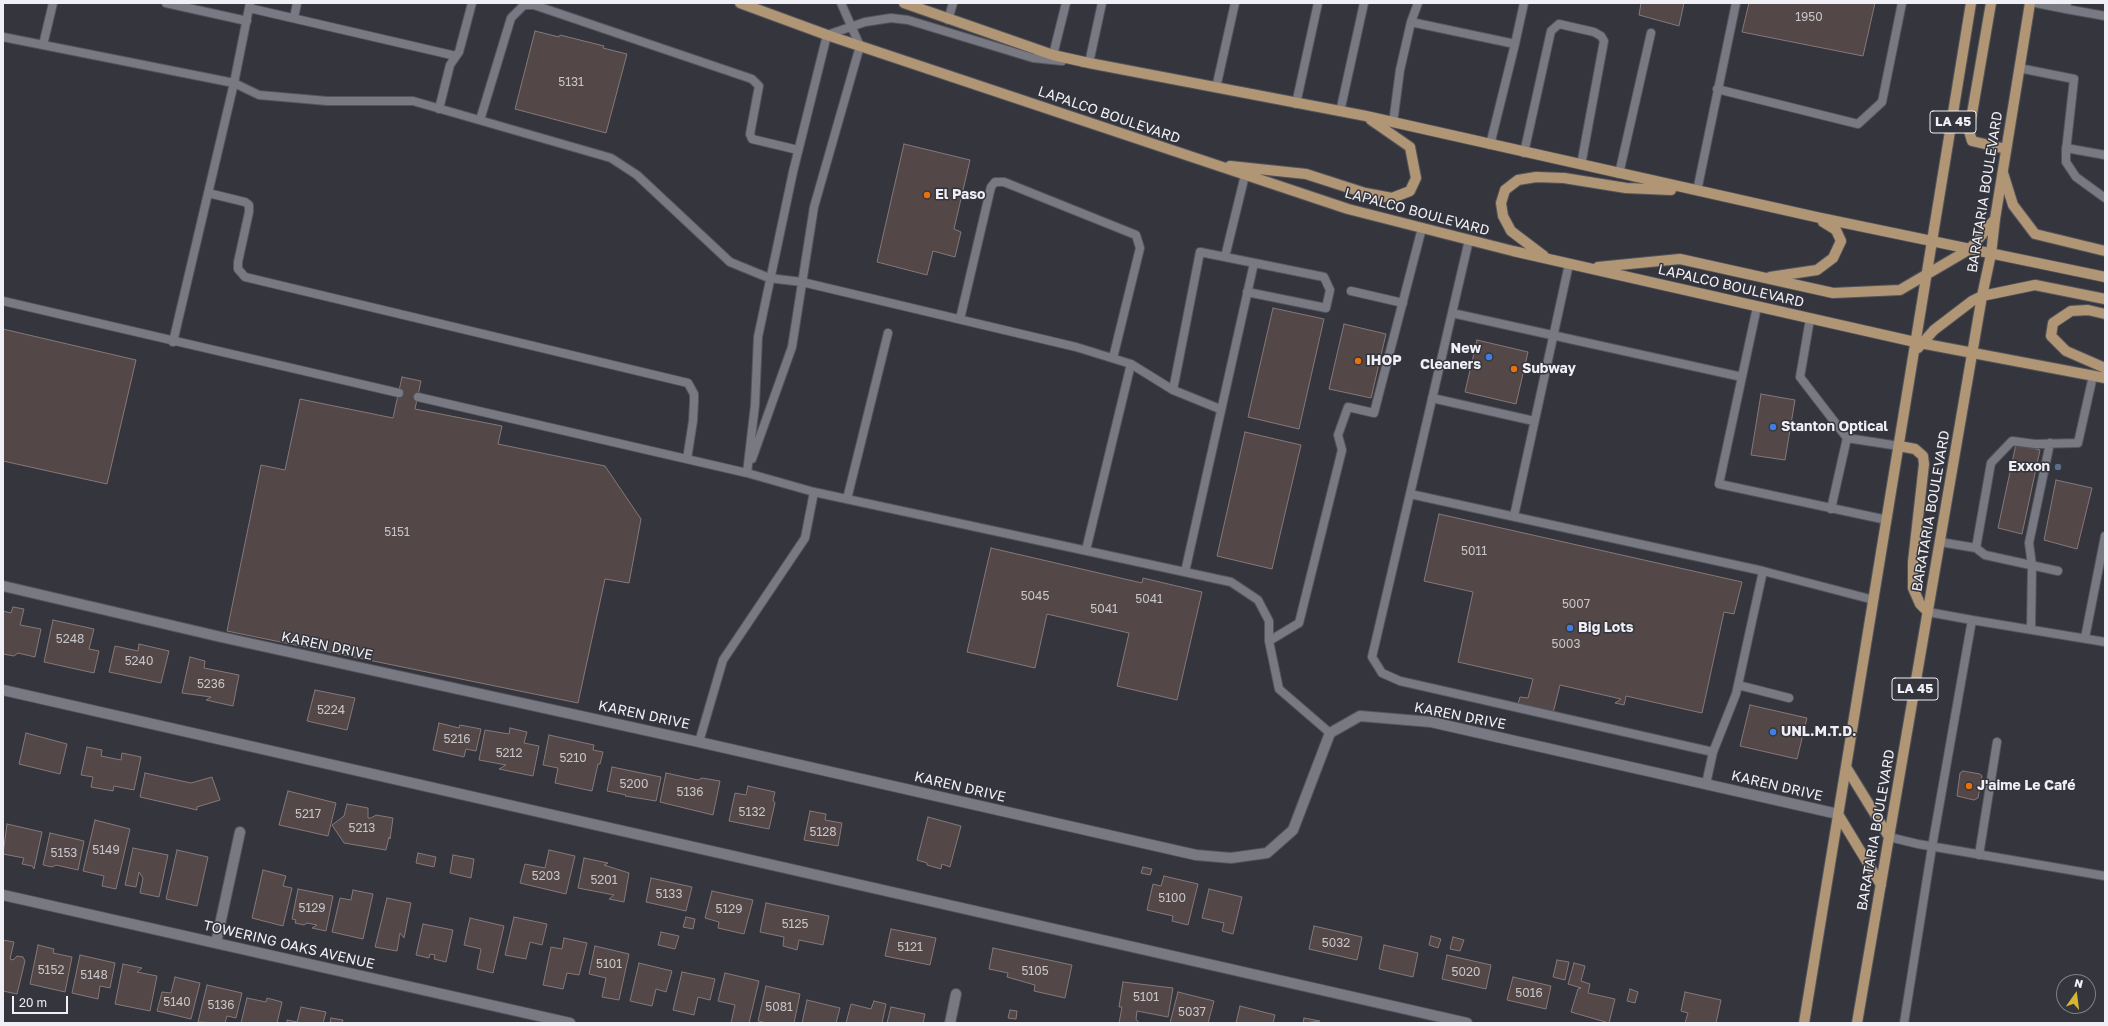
<!DOCTYPE html>
<html>
<head>
<meta charset="utf-8">
<style>
	body { margin:0 }
	#map { position:relative; width:2108px; height:1026px; overflow:hidden; background:#35353e; font-family:"Golos Text",sans-serif }
	canvas { display:block }
	.frame { position:absolute; inset:0; border:4px solid #efeff5; pointer-events:none }
	.north { position:absolute; left:2056px; top:974px; width:40px; height:40px; box-sizing:border-box; background:#35353e; border:1px solid #7f7f87; border-radius:50%; rotate:14deg; font-size:11px; font-weight:700; line-height:16px; text-align:center; color:#efeff5 }
	.north::after { content:''; display:block; margin:auto; width:14px; height:18px; background:#d4b635; clip-path:polygon(50% 0,100% 100%,50% 72%,0 100%) }
	.scale { position:absolute; left:12px; top:996px; width:56px; height:18px; box-sizing:border-box; border:2px solid #efeff5; border-top:0; padding-left:5px; font-size:12px; line-height:14px; white-space:nowrap; color:#efeff5; -webkit-text-stroke:3px #35353e; paint-order:stroke }
</style>
</head>
<body>
<div id="map">
<canvas width="2108" height="1026"></canvas>
<div class="frame"></div>
<div class="north">N</div>
<div class="scale">20 m</div>
</div>
<script>
const g = document.querySelector('canvas').getContext('2d');
g.lineJoin = 'round';
function paint(path, color) {
  g.fillStyle = color;
  g.fill(path, 'evenodd');
}
function shape(rows) {
  const path = new Path2D();
  for (const r of rows) {
    path.moveTo(r[0], r[1]);
    for (let i = 2; i < r.length; i += 2) path.lineTo(r[i], r[i + 1]);
  }
  return path;
}
function stroke(path, color, width, dash) {
  g.strokeStyle = color;
  g.lineWidth = width;
  g.lineCap = dash ? 'butt' : 'round';
  g.setLineDash(dash || []);
  g.stroke(path);
}
function write(font, color, halo, rows, align = 'center') {
  g.font = font + ' "Golos Text",sans-serif';
  g.lineWidth = 3;
  g.setLineDash([]);
  g.textBaseline = 'middle';
  g.strokeStyle = halo;
  g.fillStyle = color;
  for (const [text, x, y, turn = 0] of rows) {
    g.save();
    g.translate(x, y);
    g.rotate((+turn || 0) * Math.PI / 180);
    g.textAlign = isNaN(turn) ? turn : align;
    if (halo) g.strokeText(text, 0, 0);
    g.fillText(text, 0, 0);
    g.restore();
  }
}
const building = shape([
	[1641,3,1684,3,1679,26,1639,15,1641,3],
	[1749,3,1875,3,1863,56,1742,32,1749,3],
	[535,31,559,37,560,35,604,46,603,48,627,54,606,133,515,109,535,31],
	[904,144,970,160,954,229,961,232,955,257,933,251,927,275,877,262,904,144],
	[1273,308,1324,319,1299,429,1248,417,1273,308],
	[1344,324,1386,334,1371,398,1329,389,1344,324],
	[3,329,136,360,107,484,3,461,3,329],
	[1477,340,1528,352,1516,404,1465,392,1477,340],
	[402,377,421,381,415,409,502,426,498,444,605,466,641,519,629,583,605,579,578,703,227,631,261,465,285,470,300,399,393,418,402,377],
	[1761,394,1795,400,1785,460,1751,455,1761,394],
	[1245,432,1301,445,1272,569,1217,556,1245,432],
	[2016,444,2040,450,2022,534,1998,528,2016,444],
	[2056,480,2092,488,2077,549,2044,540,2056,480],
	[1439,514,1742,582,1734,614,1724,612,1702,713,1626,696,1624,705,1615,703,1621,699,1560,685,1553,713,1518,704,1520,697,1528,698,1533,679,1458,662,1473,592,1424,581,1439,514],
	[991,548,1142,583,1143,578,1202,592,1177,700,1117,686,1129,633,1047,614,1035,668,967,652,991,548],
	[13,607,24,609,20,625,41,629,35,657,18,653,14,656,3,654,3,611,11,613,13,607],
	[53,620,94,629,89,649,99,651,94,673,44,662,53,620],
	[139,644,169,651,161,683,109,672,115,646,138,651,139,644],
	[190,657,205,661,204,668,239,675,233,706,206,700,211,697,182,693,190,657],
	[315,690,355,698,347,730,307,721,315,690],
	[1750,705,1807,718,1797,759,1740,746,1750,705],
	[439,723,459,728,460,725,481,729,476,751,466,749,464,757,433,750,439,723],
	[510,728,527,732,524,743,539,746,533,776,499,769,506,765,479,760,485,730,509,734,510,728],
	[26,733,67,744,60,774,19,764,26,733],
	[549,735,594,745,593,750,603,752,600,764,598,764,592,791,555,783,558,768,543,765,549,735],
	[87,747,102,750,101,756,121,760,122,753,141,757,134,790,114,786,113,791,91,787,93,777,81,775,87,747],
	[612,767,661,777,656,801,625,796,626,795,607,791,612,767],
	[1963,771,1980,774,1982,776,1978,798,1974,800,1957,796,1960,773,1963,771],
	[145,773,191,783,212,777,220,800,197,807,197,810,140,797,145,773],
	[666,773,698,780,702,778,720,781,713,815,660,802,666,773],
	[748,786,775,792,773,800,775,803,769,829,729,821,735,793,746,795,748,786],
	[288,791,336,803,328,836,279,825,288,791],
	[347,804,368,808,368,818,371,818,376,815,393,818,390,839,389,837,386,850,344,843,332,825,344,816,347,804],
	[810,811,826,814,825,820,842,823,838,846,804,840,810,811],
	[928,817,961,826,950,867,942,864,941,869,927,865,927,863,917,860,928,817],
	[95,820,130,829,116,889,102,886,104,876,83,871,95,820],
	[7,824,42,832,34,869,32,866,22,864,24,858,3,854,7,824],
	[50,833,84,841,78,870,56,865,52,867,43,865,50,833],
	[133,848,168,855,159,897,140,893,143,878,139,872,136,887,125,885,133,848],
	[177,850,208,857,197,906,166,899,177,850],
	[549,850,575,856,566,894,520,883,525,864,545,868,549,850],
	[418,853,436,857,434,867,416,863,418,853],
	[453,855,474,859,471,878,450,873,453,855],
	[584,858,608,863,604,865,629,873,624,902,609,899,614,895,578,888,584,858],
	[1143,867,1152,869,1150,875,1141,873,1143,867],
	[263,870,286,876,283,886,292,888,283,926,252,918,263,870],
	[1164,876,1198,884,1188,925,1172,921,1173,916,1147,910,1153,884,1161,886,1164,876],
	[651,878,692,887,686,911,646,902,651,878],
	[298,889,333,896,326,931,312,928,317,925,307,923,304,925,295,923,296,920,292,919,298,889],
	[1209,889,1242,897,1233,934,1222,931,1224,923,1202,918,1209,889],
	[353,890,373,894,363,939,332,932,340,898,351,900,353,890],
	[712,891,753,900,744,934,718,928,719,922,705,918,712,891],
	[387,898,411,903,404,938,400,933,397,951,375,947,387,898],
	[766,903,829,916,823,945,799,940,797,950,783,946,784,937,760,932,766,903],
	[514,917,547,924,542,945,530,942,526,959,505,955,514,917],
	[686,917,695,919,693,929,683,927,686,917],
	[470,918,504,926,493,973,477,969,481,949,464,945,470,918],
	[423,924,453,930,446,962,434,959,435,955,430,954,429,958,416,955,423,924],
	[1314,926,1362,937,1357,960,1309,949,1314,926],
	[891,929,936,938,930,965,885,956,891,929],
	[661,932,679,936,675,949,658,945,661,932],
	[1431,936,1441,939,1438,948,1429,945,1431,936],
	[1453,937,1464,940,1460,951,1450,949,1453,937],
	[564,938,587,943,579,975,567,973,563,989,543,985,551,947,562,949,564,938],
	[3,940,14,942,10,959,13,960,17,956,23,957,25,961,17,994,3,991,3,940],
	[38,945,54,949,53,953,72,957,65,992,30,984,38,945],
	[1384,945,1418,953,1413,977,1379,969,1384,945],
	[595,946,629,954,619,1000,602,997,606,978,589,974,595,946],
	[993,948,1072,965,1065,998,1034,991,1035,985,1007,977,1008,973,989,969,993,948],
	[80,955,115,963,110,988,100,986,98,999,72,993,80,955],
	[1447,955,1491,965,1486,989,1442,979,1447,955],
	[1557,960,1569,962,1565,980,1553,977,1557,960],
	[639,963,672,971,666,992,656,989,652,1006,630,1001,639,963],
	[1574,963,1585,966,1581,981,1590,984,1588,993,1615,999,1609,1023,1571,1012,1578,989,1581,988,1568,984,1574,963],
	[123,964,142,968,137,972,157,976,150,1011,115,1004,123,964],
	[682,972,715,979,710,1000,698,997,694,1015,673,1010,682,972],
	[725,973,759,981,749,1023,731,1023,735,1005,718,1001,725,973],
	[175,977,200,983,191,1019,157,1011,162,992,171,993,175,977],
	[1513,977,1551,986,1546,1009,1507,1000,1513,977],
	[1123,982,1173,988,1168,1017,1137,1011,1136,1019,1139,1023,1119,1023,1122,1007,1119,1007,1123,982],
	[207,985,242,993,236,1018,227,1016,225,1023,198,1022,207,985],
	[766,986,800,994,794,1023,768,1023,758,1021,766,986],
	[1630,989,1638,992,1635,1003,1627,1001,1630,989],
	[1178,992,1214,1001,1208,1023,1170,1023,1178,992],
	[1685,992,1721,1000,1716,1023,1685,1023,1688,1013,1681,1011,1685,992],
	[247,998,266,1002,267,998,282,1002,277,1023,241,1023,247,998],
	[807,1000,840,1008,836,1023,802,1023,807,1000],
	[874,1001,886,1004,882,1023,846,1023,851,1004,871,1009,874,1001],
	[1240,1006,1275,1015,1273,1023,1236,1023,1240,1006],
	[301,1007,326,1012,323,1023,287,1023,287,1020,297,1022,301,1007],
	[891,1007,925,1014,923,1023,887,1023,891,1007],
	[1010,1010,1017,1011,1016,1019,1008,1018,1010,1010],
	[331,1018,343,1020,342,1023,330,1023,331,1018],
	[1304,1018,1320,1021,1303,1023,1304,1018]
]);
const service = shape([
	[166,3,247,21],
	[2036,3,2066,9,2067,3],
	[249,8,456,56],
	[2066,9,2105,16],
	[294,18,297,3],
	[948,20,953,3],
	[1411,22,1418,3],
	[3,37,234,83,259,95,327,101,413,101,611,158,637,175,730,262,769,278,802,282,1076,347,1131,364,1173,390,1220,409],
	[1515,44,1524,3],
	[43,45,53,3],
	[1053,55,1066,3],
	[1083,63,1089,63,1102,3],
	[2019,68,2074,79,2066,151,2066,162,2076,177,2105,198],
	[1216,88,1235,3],
	[1717,89,1858,124,1882,102,1902,3],
	[1296,104,1318,3],
	[439,109,450,65,459,52,472,3],
	[1340,112,1364,3],
	[480,120,511,18,524,5,534,5,752,79,759,86,750,134,752,139,798,150],
	[1393,123,1400,70,1411,22,1515,44,1490,145],
	[2066,148,2105,155],
	[1524,153,1551,31,1559,24,1594,32,1601,36,1604,41,1581,165],
	[1619,174,1651,33],
	[1697,191,1736,3],
	[208,193,245,202,249,205,249,212,238,262,238,269,245,277,688,383,694,394,694,402,693,421,687,459],
	[1225,257,1324,277,1330,290,1326,308,1247,292],
	[1351,291,1403,303],
	[3,301,399,393],
	[1757,307,1719,484,1887,520],
	[1452,313,1469,240],
	[960,319,991,187,995,182,1004,182,1136,235,1140,248,1113,358],
	[1810,319,1800,377,1847,438,1831,509],
	[173,342,234,83,250,3],
	[1173,390,1200,252,1225,257,1245,175],
	[418,397,747,473,814,492,1231,582,1258,600,1269,621,1269,641,1279,689,1330,733],
	[1432,398,1534,421],
	[1847,438,1899,446],
	[752,459,792,347,814,207,860,46,841,3],
	[747,473,755,405,758,337,793,172,827,35,865,22,891,18,908,20,1033,58,1062,61],
	[1410,494,1452,313,1742,377],
	[847,499,888,333],
	[1514,516,1569,264],
	[1940,542,1976,548],
	[1086,550,1131,364],
	[2058,571,1985,555,1976,548,1991,463,2012,441,2035,444,2078,443,2093,376],
	[1185,572,1254,263],
	[1928,612,1972,620],
	[2031,629,2032,565,2029,543,2050,443],
	[2085,638,2105,536],
	[1269,641,1299,623,1342,450,1338,435,1348,407,1374,413,1422,228],
	[1738,685,1789,698],
	[699,742,723,660,805,538,814,492],
	[1713,752,1400,681,1382,673,1372,657,1410,494,1763,571],
	[1706,784,1713,752,1736,694,1763,571,1874,600],
	[1889,837,1918,844,2105,876],
	[1979,855,1997,742],
	[1904,1023,1932,847,1972,620,2105,642]
]);
const minor = shape([
	[3,586,221,637,699,742,1196,855,1231,858,1267,853,1293,830,1330,733,1360,716,1431,722,1838,814],
	[3,690,1467,1023],
	[3,895,570,1023],
	[216,943,240,832],
	[950,1023,956,994]
]);
const primary = shape([
	[740,3,827,35,1348,209,1513,251,1915,342,2105,378],
	[904,3,1053,55,1089,63,1366,116,1816,217,2105,277],
	[1991,3,1969,131,1972,141,2006,149],
	[1230,166,1306,174,1365,193,1392,198,1410,191,1416,178,1410,147,1371,120],
	[2003,173,2013,205,2035,234,2105,251],
	[1544,256,1511,231,1503,216,1501,203,1505,190,1518,180,1536,177,1564,178,1626,188,1671,190],
	[1598,267,1680,259,1833,293,1900,290,1970,249,1995,219],
	[1770,277,1817,270,1833,258,1841,241,1836,230,1823,222],
	[2105,314,2088,310,2071,311,2053,323,2051,336,2066,351,2105,368],
	[1918,348,1934,330,1972,301,1982,296,2035,285,2105,299],
	[1899,446,1915,449,1923,456,1924,464,1913,562,1913,588,1920,604,1928,612],
	[1846,767,1889,837],
	[1838,814,1881,885],
	[1804,1023,1971,3],
	[1857,1023,1982,296,1991,254,1995,219,2030,3]
]);
const markers = [
	[927,195,4,"#e8710a"],
	[1489,357,4,"#3f7fe0"],
	[1358,361,4,"#e8710a"],
	[1514,369,4,"#e8710a"],
	[1773,427,4,"#3f7fe0"],
	[2058,467,4,"#5c6f8a"],
	[1570,628,4,"#3f7fe0"],
	[1773,732,4,"#3f7fe0"],
	[1969,786,4,"#e8710a"]
];
const numberNames = [
	["1950",1809,17],
	["5131",571,82],
	["5151",397,532],
	["5011",1474,551],
	["5045",1035,596],
	["5041",1149,599],
	["5007",1576,604],
	["5041",1104,609],
	["5248",70,639],
	["5003",1566,644],
	["5240",139,661],
	["5236",211,684],
	["5224",331,710],
	["5216",457,739],
	["5212",509,753],
	["5210",573,758],
	["5200",634,784],
	["5136",690,792],
	["5132",752,812],
	["5217",308,814],
	["5213",362,828],
	["5128",823,832],
	["5149",106,850],
	["5153",64,853],
	["5203",546,876],
	["5201",604,880],
	["5133",669,894],
	["5100",1172,898],
	["5129",312,908],
	["5129",729,909],
	["5125",795,924],
	["5032",1336,943],
	["5121",910,947],
	["5101",609,964],
	["5152",51,970],
	["5105",1035,971],
	["5020",1466,972],
	["5148",94,975],
	["5016",1529,993],
	["5101",1146,997],
	["5140",177,1002],
	["5136",221,1005],
	["5081",779,1007],
	["5037",1192,1012]
];
const shields = [
	[1953,122,46],
	[1915,689,46]
];
const shieldNames = [
	["LA 45",1953,122],
	["LA 45",1915,689]
];
const streetNames = [
	["LAPALCO BOULEVARD",1109,115,19],
	["BARATARIA BOULEVARD",1985,192,-81],
	["LAPALCO BOULEVARD",1417,212,15],
	["LAPALCO BOULEVARD",1731,286,13],
	["BARATARIA BOULEVARD",1931,511,-80],
	["KAREN DRIVE",327,646,12],
	["KAREN DRIVE",644,715,12],
	["KAREN DRIVE",1460,716,11],
	["KAREN DRIVE",1777,786,13],
	["KAREN DRIVE",960,787,13],
	["BARATARIA BOULEVARD",1876,830,-80],
	["TOWERING OAKS AVENUE",289,945,13]
];
const poiNames = [
	["El Paso",935,195],
	["New",1481,349,"right"],
	["Cleaners",1481,365,"right"],
	["IHOP",1366,361],
	["Subway",1522,369],
	["Stanton Optical",1781,427],
	["Exxon",2050,467,"right"],
	["Big Lots",1578,628],
	["UNL.M.T.D.",1781,732],
	["J'aime Le Café",1977,786]
];
paint(building, '#534847');
stroke(building, '#857878', 1);
stroke(service, '#54545b', 10);
stroke(minor, '#54545b', 12);
stroke(primary, '#54545b', 12);
stroke(service, '#797983', 8);
stroke(minor, '#797983', 10);
stroke(primary, '#b19676', 10);
for (const [x, y, r, color] of markers) {
  const dot = new Path2D();
  dot.arc(x, y, r, 0, 2 * Math.PI);
  g.fillStyle = color;
  g.fill(dot);
  stroke(dot, '#35353e', 1.5);
}
write('12px', '#c8c5ca', null, numberNames);
for (const [x, y, w] of shields) {
  const box = new Path2D();
  box.roundRect(x - w / 2, y - 11, w, 22, 3);
  g.fillStyle = '#35353e';
  g.fill(box);
  stroke(box, '#efeff5', 1);
}
write('bold 13px', '#efeff5', null, shieldNames);
write('14px', '#efeff5', '#35353e', streetNames);
write('bold 14px', '#efeff5', '#35353e', poiNames, 'left');
</script>
</body>
</html>
